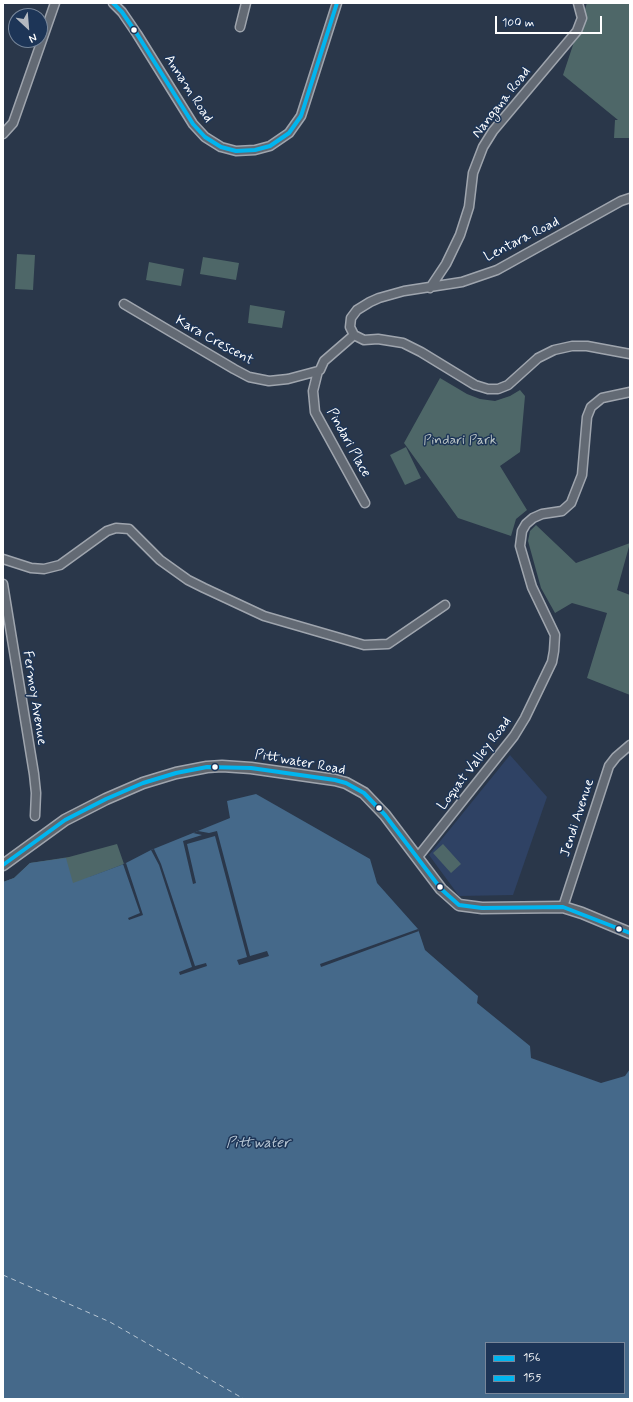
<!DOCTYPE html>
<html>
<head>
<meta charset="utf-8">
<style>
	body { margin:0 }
	#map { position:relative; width:633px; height:1402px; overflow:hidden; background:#2a374a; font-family:Mynerve,sans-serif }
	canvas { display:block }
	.frame { position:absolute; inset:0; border:4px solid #fff; pointer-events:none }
	.legend { position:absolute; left:485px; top:1342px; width:140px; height:52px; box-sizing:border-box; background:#1d3557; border:1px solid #77869a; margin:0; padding:5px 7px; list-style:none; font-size:12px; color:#fff }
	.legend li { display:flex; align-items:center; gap:8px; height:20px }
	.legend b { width:20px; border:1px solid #77869a }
	.north { position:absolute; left:8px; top:8px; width:40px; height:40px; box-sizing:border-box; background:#1d3557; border:1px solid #77869a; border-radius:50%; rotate:154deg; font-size:11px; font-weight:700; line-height:16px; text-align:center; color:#fff }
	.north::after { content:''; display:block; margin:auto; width:14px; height:18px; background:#b4b9c0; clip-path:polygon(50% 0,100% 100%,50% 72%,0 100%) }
	.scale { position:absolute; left:495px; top:16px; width:107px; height:18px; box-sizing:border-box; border:2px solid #fff; border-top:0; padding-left:5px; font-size:12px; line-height:14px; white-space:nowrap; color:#fff; -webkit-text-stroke:3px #1d3557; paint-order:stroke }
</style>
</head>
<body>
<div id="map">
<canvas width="633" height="1402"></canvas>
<div class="frame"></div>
<ul class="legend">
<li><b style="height:5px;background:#00b5ef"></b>156</li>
<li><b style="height:5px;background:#00b5ef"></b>155</li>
</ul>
<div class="north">N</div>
<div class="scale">100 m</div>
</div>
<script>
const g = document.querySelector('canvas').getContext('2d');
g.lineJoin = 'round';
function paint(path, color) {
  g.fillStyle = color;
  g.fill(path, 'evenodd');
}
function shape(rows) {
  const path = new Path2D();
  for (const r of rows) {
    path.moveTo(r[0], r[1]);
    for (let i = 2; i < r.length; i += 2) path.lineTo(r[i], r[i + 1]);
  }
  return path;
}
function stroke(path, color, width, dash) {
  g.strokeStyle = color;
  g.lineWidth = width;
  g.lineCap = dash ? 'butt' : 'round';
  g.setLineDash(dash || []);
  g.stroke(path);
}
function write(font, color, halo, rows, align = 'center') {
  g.font = font + ' Mynerve,sans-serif';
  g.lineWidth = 3;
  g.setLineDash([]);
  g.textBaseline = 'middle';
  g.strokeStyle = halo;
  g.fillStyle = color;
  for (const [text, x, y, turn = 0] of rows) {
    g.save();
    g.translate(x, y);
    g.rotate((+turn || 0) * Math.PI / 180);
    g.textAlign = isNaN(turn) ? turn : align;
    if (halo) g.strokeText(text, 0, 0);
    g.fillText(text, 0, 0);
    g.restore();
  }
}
const built = shape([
	[510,755,547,797,513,895,459,896,429,855]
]);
const green = shape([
	[587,3,630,3,630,138,614,138,615,120,618,120,563,75],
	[17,254,35,255,33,290,15,289],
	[203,257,239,263,236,280,200,274],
	[149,262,184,269,181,286,146,280],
	[250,305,285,311,282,328,248,323],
	[440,378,467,394,480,399,495,401,510,396,520,390,525,396,520,452,500,466,527,510,516,519,511,536,458,518,404,443],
	[406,447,421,478,405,485,390,455],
	[536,525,576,563,630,543,617,590,630,595,630,695,587,678,607,613,572,603,555,613,541,588,528,541,530,531],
	[117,844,124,864,90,877,89,887,3,882,14,878,30,863,69,857],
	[443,844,461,864,451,873,433,853]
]);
const water = shape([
	[256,794,370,859,377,883,418,929,425,950,478,996,477,1003,530,1046,531,1058,601,1083,625,1076,630,1069,630,1399,3,1399,3,882,14,878,30,863,66,858,73,883,124,864,151,850,230,818,227,801],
	[486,1343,624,1343,624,1393,486,1393]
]);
const pier = shape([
	[198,831,209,833,217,831,250,956,267,951,269,956,239,965,237,960,247,957,215,836,187,844,196,883,193,884,183,841,202,835,193,833],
	[154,849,161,864,195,966,206,963,207,966,180,975,179,972,192,967,159,865,151,850],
	[126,863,143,915,129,920,128,918,140,913,123,864],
	[418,929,419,931,321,967,320,964]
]);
const ferry = shape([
	[3,1275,110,1322,244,1399]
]);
const minor = shape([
	[113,3,122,12,137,34,193,124,205,137,221,147,236,151,255,150,270,146,289,133,301,116,337,3],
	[240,27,246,3],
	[3,134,13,123,55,3],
	[430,288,446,264,460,235,469,207,473,173,483,147,493,131,577,31,582,18,578,3],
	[124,304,234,369,249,377,269,381,288,379,318,371,320,370,324,361,354,335],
	[354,335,350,327,351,318,357,310,370,302,379,298,404,291,462,282,497,270,621,201,630,198],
	[354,335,364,340,378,339,403,343,421,352,475,385,488,389,498,389,508,385,538,358,554,350,572,346,587,346,630,354],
	[318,371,313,391,315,412,365,503],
	[3,559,31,568,44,569,60,565,107,531,116,528,129,529,160,560,188,580,204,588,264,616,364,645,388,644,445,605],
	[3,584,34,774,36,793,35,816],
	[417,858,514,736,525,718,552,662,554,651,555,635,532,587,520,546,522,531,526,524,533,518,542,514,562,511,571,503,582,475,587,417,591,407,602,398,630,392],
	[563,907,609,766,616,757,630,745]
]);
const major = shape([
	[3,865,65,820,106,799,143,783,176,773,207,767,222,766,251,768,335,780,346,783,364,793,385,815,441,889,459,905,482,908,563,907,582,913,630,933]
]);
const bus1 = shape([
	[3,865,65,820,106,799,143,783,176,773,207,767,251,768,335,780,346,783,364,793,385,815,441,889,459,905,482,908,563,907,630,933]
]);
const bus2 = shape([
	[113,3,122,12,137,34,193,124,205,137,221,147,236,151,255,150,270,146,289,133,301,116,337,3]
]);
const markers = [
	[134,30,3.5,"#fff"],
	[215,767,3.5,"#fff"],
	[379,808,3.5,"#fff"],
	[440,887,3.5,"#fff"],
	[619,929,3.5,"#fff"]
];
const streetNames = [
	["Annam Road",188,89,57],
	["Nangana Road",502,103,-52],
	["Lentara Road",522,240,-27],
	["Kara Crescent",214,341,29],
	["Pindari Place",348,443,61],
	["Fermoy Avenue",34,698,81],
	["Pittwater Road",300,763,10],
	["Loquat Valley Road",475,764,-53],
	["Jendi Avenue",578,818,-72]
];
const parkNames = [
	["Pindari Park",460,441]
];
const waterNames = [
	["Pittwater",258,1144]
];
paint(built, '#2f4264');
paint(green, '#4e6768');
paint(water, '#45698a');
paint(pier, '#2a374a');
stroke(ferry, '#b6c5d3', 1, [5, 4]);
stroke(minor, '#9fa5ae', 11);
stroke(major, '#9fa5ae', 13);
stroke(minor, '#636a74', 8);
stroke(major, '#60666e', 10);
stroke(bus1, '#00b5ef', 4);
stroke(bus2, '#00b5ef', 4);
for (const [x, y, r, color] of markers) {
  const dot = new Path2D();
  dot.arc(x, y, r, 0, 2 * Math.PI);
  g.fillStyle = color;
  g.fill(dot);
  stroke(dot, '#1d3557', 1.5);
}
write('14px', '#fff', '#1d3557', streetNames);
write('14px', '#bbc5c5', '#1d3557', parkNames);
write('italic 15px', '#b6c5d3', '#1d3557', waterNames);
</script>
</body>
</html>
